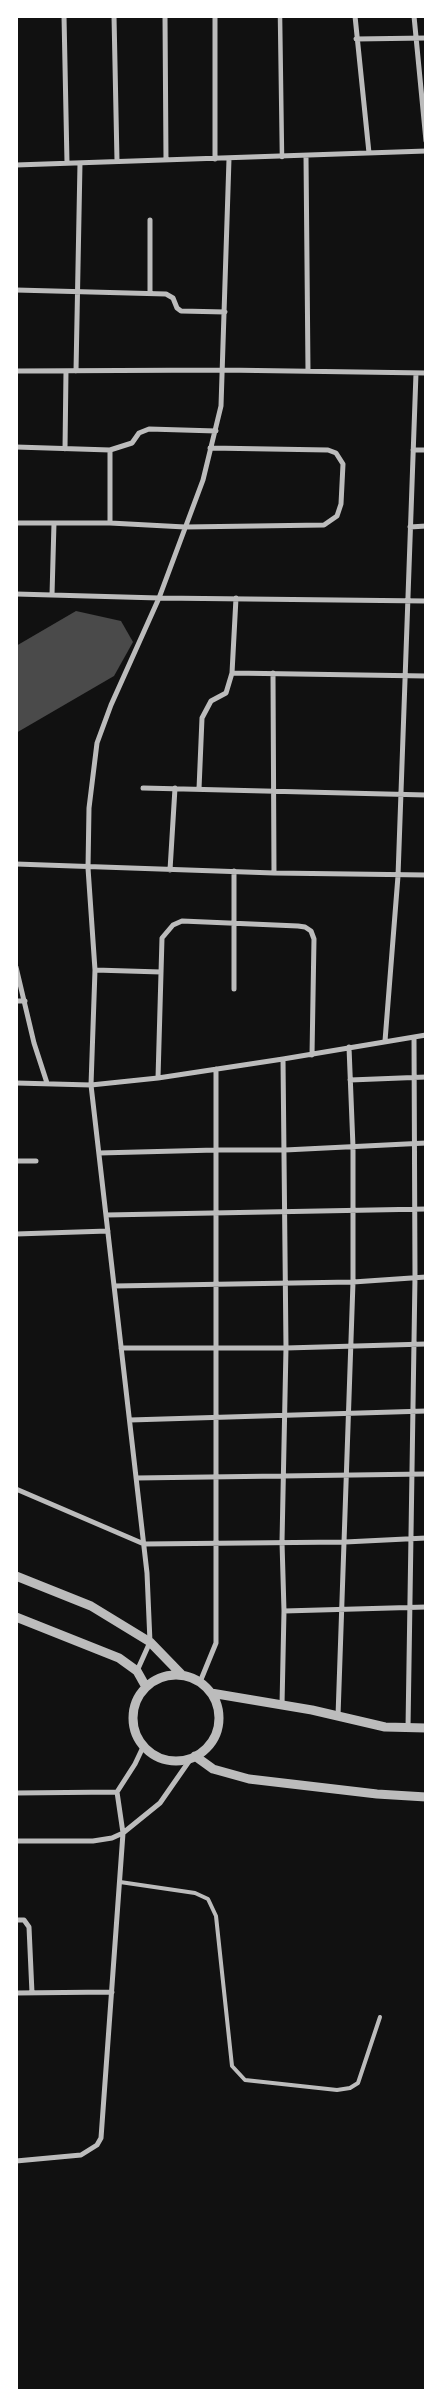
<!DOCTYPE html>
<html>
<head>
<meta charset="utf-8">
<style>
	body { margin:0 }
	#map { position:relative; width:442px; height:2407px; overflow:hidden; background:#111; font-family:Commissioner,sans-serif }
	canvas { display:block }
	.frame { position:absolute; inset:0; border:18px solid #fff; pointer-events:none }
</style>
</head>
<body>
<div id="map">
<canvas width="442" height="2407"></canvas>
<div class="frame"></div>
</div>
<script>
const g = document.querySelector('canvas').getContext('2d');
g.lineJoin = 'round';
function paint(path, color) {
  g.fillStyle = color;
  g.fill(path, 'evenodd');
}
function shape(rows) {
  const path = new Path2D();
  for (const r of rows) {
    if (r.length === 3) {
      path.moveTo(r[0] + r[2], r[1]);
      path.arc(r[0], r[1], r[2], 0, 2 * Math.PI);
      continue;
    }
    path.moveTo(r[0], r[1]);
    for (let i = 2; i < r.length; i += 2) path.lineTo(r[i], r[i + 1]);
  }
  return path;
}
function stroke(path, color, width, dash) {
  g.strokeStyle = color;
  g.lineWidth = width;
  g.lineCap = dash ? 'butt' : 'round';
  g.setLineDash(dash || []);
  g.stroke(path);
}
const building = shape([
	[76,611,121,621,133,642,114,676,16,733,16,646]
]);
const service = shape([
	[120,1882,195,1893,208,1899,216,1916,232,2066,245,2080,337,2090,350,2088,358,2083,380,2017]
]);
const pedestrian = shape([
	[280,16,282,157]
]);
const minor = shape([
	[64,16,67,163],
	[114,16,117,161],
	[165,16,166,160],
	[355,16,369,153],
	[414,16,426,141],
	[356,39,426,38],
	[306,156,308,371],
	[215,159,215,16],
	[16,165,426,151],
	[150,220,150,293],
	[16,290,166,294,173,298,177,308,181,311,225,312],
	[16,371,223,370,426,373],
	[76,371,80,163],
	[16,447,110,450,132,443,139,433,149,429,216,431],
	[65,449,66,371],
	[413,450,426,450],
	[16,523,110,523,185,527,324,525,337,516,341,504,343,464,336,453,328,450,210,448],
	[110,523,110,450],
	[410,527,426,526],
	[16,594,159,598,426,601],
	[52,595,54,523],
	[232,673,426,676],
	[273,673,274,873],
	[143,788,426,795],
	[199,789,202,718,211,701,226,693,232,673,236,598],
	[16,864,274,873,426,875],
	[170,870,175,788],
	[16,967,34,1043,47,1083],
	[95,970,161,972],
	[234,989,234,871],
	[16,1001,25,1001],
	[385,1041,398,876,416,373],
	[158,1078,162,938,173,925,182,921,298,926,305,927,311,931,314,939,312,1055],
	[350,1080,426,1077],
	[16,1083,91,1085,158,1078,283,1059,426,1035],
	[99,1153,216,1150,285,1150,426,1143],
	[16,1161,36,1161],
	[106,1215,426,1209],
	[16,1234,108,1231],
	[114,1286,353,1282,426,1277],
	[121,1348,286,1348,426,1344],
	[130,1420,426,1411],
	[136,1478,426,1474],
	[16,1489,144,1544,345,1542,426,1538],
	[284,1611,426,1607],
	[137,1671,150,1642,147,1573,91,1085,95,970,88,868,89,808,97,743,111,705,159,598,203,480,221,406,229,159],
	[200,1682,216,1643,216,1069],
	[282,1705,284,1611,282,1542,286,1348,283,1059],
	[338,1716,353,1282,353,1147,349,1047],
	[408,1728,415,1277,414,1037],
	[16,1793,117,1792],
	[16,1841,93,1841,112,1838,123,1833,160,1803,192,1757],
	[16,1920,24,1920,29,1927,32,1993],
	[16,1993,112,1992],
	[16,2161,81,2155,97,2145,101,2138,123,1833,117,1792,135,1764,144,1745]
]);
const tertiary = shape([
	[16,1576,91,1606,150,1642,182,1675],
	[16,1617,119,1658,137,1671,146,1687],
	[176,1718,43],
	[211,1693,312,1710,385,1727,426,1728],
	[195,1756,213,1769,249,1779,377,1794,426,1797]
]);
paint(building, '#4a4a4a');
stroke(service, '#bcbcbc', 4);
stroke(pedestrian, '#bcbcbc', 4.5);
stroke(minor, '#bcbcbc', 5);
stroke(tertiary, '#bcbcbc', 9);
</script>
</body>
</html>
